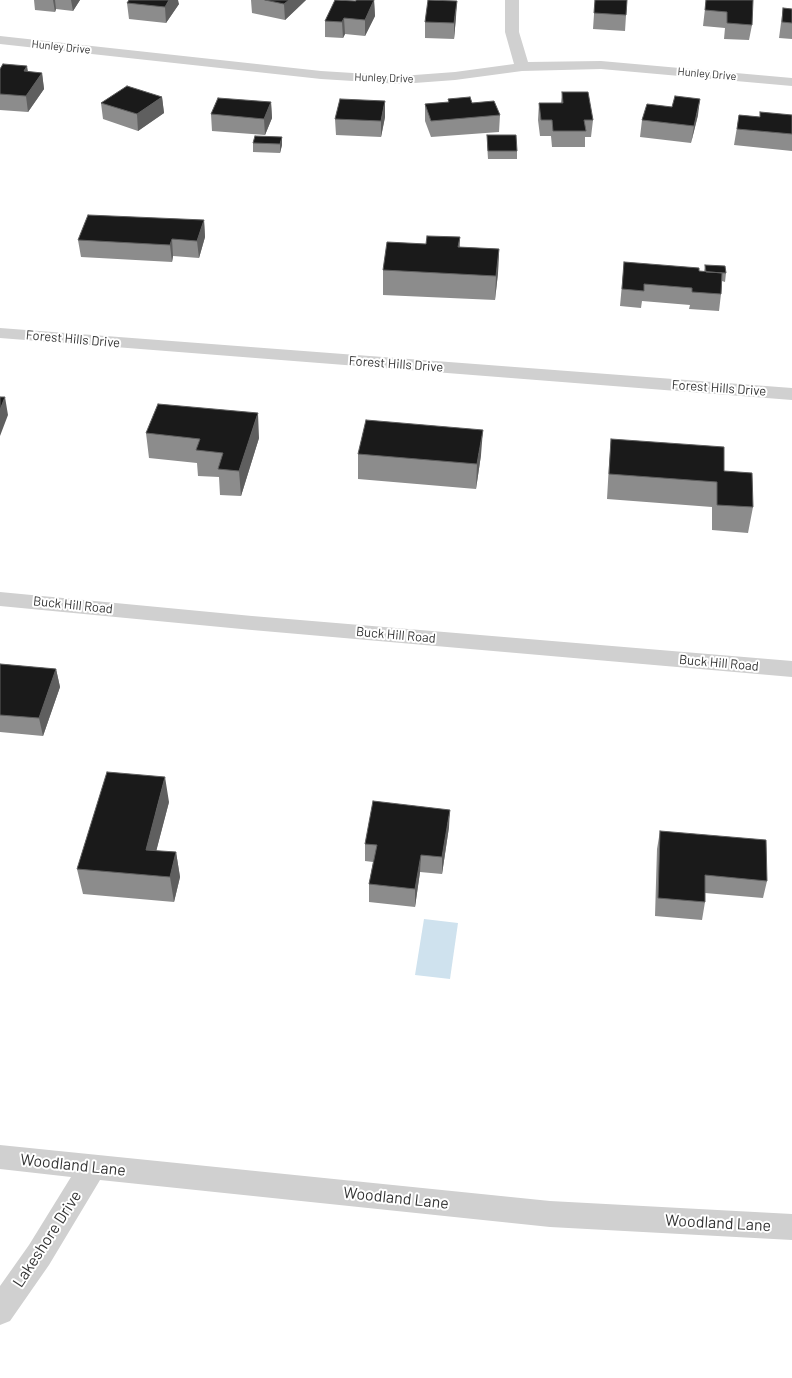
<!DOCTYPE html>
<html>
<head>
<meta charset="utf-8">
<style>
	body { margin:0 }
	canvas { display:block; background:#fff }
</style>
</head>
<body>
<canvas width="792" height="1378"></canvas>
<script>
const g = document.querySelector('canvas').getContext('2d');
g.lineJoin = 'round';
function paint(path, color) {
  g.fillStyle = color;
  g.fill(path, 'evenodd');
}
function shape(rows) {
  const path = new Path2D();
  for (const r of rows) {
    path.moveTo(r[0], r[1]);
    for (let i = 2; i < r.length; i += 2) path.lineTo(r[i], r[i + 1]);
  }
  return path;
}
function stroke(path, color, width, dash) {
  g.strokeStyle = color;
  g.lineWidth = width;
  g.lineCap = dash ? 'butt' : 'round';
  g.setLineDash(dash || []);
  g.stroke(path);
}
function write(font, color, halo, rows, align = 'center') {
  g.font = font + ' Barlow,sans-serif';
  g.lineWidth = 4;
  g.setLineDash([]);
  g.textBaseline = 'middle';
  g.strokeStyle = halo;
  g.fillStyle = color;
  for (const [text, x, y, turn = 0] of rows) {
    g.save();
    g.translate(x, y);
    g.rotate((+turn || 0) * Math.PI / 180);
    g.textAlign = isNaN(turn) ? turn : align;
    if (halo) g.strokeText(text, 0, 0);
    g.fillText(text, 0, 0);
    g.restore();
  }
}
const water = shape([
	[424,919,458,923,450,979,415,975]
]);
const minor = shape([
	[505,0,519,0,519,32,528,62,601,61,792,78,792,86,601,69,522,71,455,80,401,84,321,79,0,44,0,36,321,71,401,76,455,72,514,64,505,32,505,0],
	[0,328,792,388,792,400,0,338,0,328],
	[0,592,252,616,792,661,792,677,252,630,0,606,0,592],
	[0,1145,550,1201,792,1214,792,1240,550,1227,100,1180,49,1265,10,1321,0,1325,0,1286,29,1245,71,1177,0,1169,0,1145]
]);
const wall = shape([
	[34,0,80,0,73,11,56,9,55,12,35,10],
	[251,0,306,0,285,20,252,13],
	[374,0,375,16,365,36,345,34,343,38,325,37,325,21,356,1],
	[595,0,627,0,625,31,593,29],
	[706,0,752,25,749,40,724,39,725,28,703,26],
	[127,3,179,4,166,23,129,19],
	[783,8,792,9,792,39,779,38],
	[456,17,454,39,425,38,425,22],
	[0,69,42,73,44,89,28,112,0,110],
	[562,92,593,120,591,137,585,137,585,147,552,147,551,136,540,136,538,120,539,103,561,103],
	[162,97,164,113,138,131,103,119,101,103],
	[448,99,472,103,500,115,499,132,431,137,425,121,425,104,448,103],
	[271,102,272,118,265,135,212,131,211,114],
	[698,115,691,143,640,137,642,120],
	[739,115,760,117,792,115,792,151,734,145],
	[385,117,381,137,336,135,335,119],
	[487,135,517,151,517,159,488,159,487,143],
	[282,137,282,145,280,153,253,152,253,143],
	[204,220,205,237,199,258,173,256,172,262,81,257,78,240],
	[460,237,460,247,499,249,498,273,495,300,383,295,383,270,426,244],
	[624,262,704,272,705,265,726,273,725,282,722,281,721,294,719,311,689,309,690,305,642,301,641,308,620,306],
	[146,433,259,438,241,496,220,495,219,477,198,476,197,463,149,458],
	[611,439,724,471,753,507,748,533,712,530,712,507,607,499,609,464],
	[358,454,481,455,476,489,358,479],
	[0,664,56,669,60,687,43,736,0,732],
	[169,802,156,851,176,852,180,877,174,902,83,894,77,869],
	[449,827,442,874,420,872,415,907,369,902,369,884,373,862,365,861,365,844],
	[660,831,767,881,763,898,705,893,705,902,702,920,655,916,657,849]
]);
const shadedWall = shape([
	[53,0,55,0,56,9,55,12],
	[71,0,80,0,73,11],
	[169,0,178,0,179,4,166,23,165,7],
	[289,0,306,0,285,20,284,4],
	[374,0,375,16,365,36,365,20],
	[457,1,456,17,454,39,454,23],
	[344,18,345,34,343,38,342,22],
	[27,66,30,83,24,71],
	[42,73,44,89,28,112,26,96],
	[162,97,164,113,138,131,137,114],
	[700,99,698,115,691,143,694,126],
	[385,101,385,117,381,137,381,121],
	[271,102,272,118,265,135,264,119],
	[282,137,282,145,280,153,280,144],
	[204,220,205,237,199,258,197,241],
	[172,239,173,256,172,262,170,245],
	[499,249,498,273,495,300,496,276],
	[5,397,8,415,0,436,0,410],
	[258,413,259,438,241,496,239,471],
	[483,430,481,455,476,489,477,464],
	[56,669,60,687,43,736,39,718],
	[165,777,169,802,150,875,146,850],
	[450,810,449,827,442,874,442,857],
	[176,852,180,877,174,902,170,877],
	[421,855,420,872,415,907,415,889]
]);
const building = shape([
	[129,0,169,0,165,7,127,3,129,0],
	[265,0,289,0,284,4,265,0],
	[335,0,356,1,356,0,374,0,365,20,344,18,342,22,325,21,335,0],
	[428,0,457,1,454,23,425,22,428,0],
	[595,0,627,0,626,15,594,13,595,0],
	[706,0,753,0,752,25,727,23,727,12,705,10,706,0],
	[783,8,792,9,792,23,782,22,783,8],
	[3,64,27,66,24,71,42,73,26,96,0,94,0,69,3,64],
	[127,86,162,97,137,114,101,103,127,86],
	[562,92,588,92,593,120,584,120,586,131,553,131,552,120,541,120,539,103,563,103,562,92],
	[675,96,700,99,694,126,642,120,647,104,672,107,675,96],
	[470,97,472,103,494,101,500,115,431,121,425,104,449,102,448,99,470,97],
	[218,98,271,102,264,119,211,114,218,98],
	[340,99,385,101,381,121,335,119,340,99],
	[760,112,792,115,792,134,737,129,739,115,760,117,760,112],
	[487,135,516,135,517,151,488,151,487,135],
	[255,136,282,137,280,144,253,143,255,136],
	[88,215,204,220,197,241,172,239,170,245,78,240,88,215],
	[427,236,460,237,458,247,499,249,496,276,383,270,387,242,426,244,427,236],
	[624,262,699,268,699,271,722,273,721,294,692,292,692,288,644,284,644,291,622,289,624,262],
	[705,265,725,266,726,273,706,272,705,265],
	[0,397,5,397,0,410,0,397],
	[158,404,258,413,239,471,218,469,223,453,196,450,200,439,146,433,158,404],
	[366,420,483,430,477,464,358,454,366,420],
	[611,439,724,447,724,471,752,473,753,507,717,505,717,482,609,474,611,439],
	[0,664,56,669,39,718,0,715,0,664],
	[107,772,165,777,146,850,176,852,170,877,77,869,107,772],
	[373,801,450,810,442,857,421,855,415,889,369,884,377,845,365,844,373,801],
	[660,831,766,840,767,881,705,875,705,902,658,898,660,831]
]);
const farStreetnames = [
	["Hunley Drive",61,47,6],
	["Hunley Drive",707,74,5],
	["Hunley Drive",384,78,2]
];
const streetNames = [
	["Forest Hills Drive",73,339,5],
	["Forest Hills Drive",396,364,4],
	["Forest Hills Drive",719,388,4],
	["Buck Hill Road",73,605,6],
	["Buck Hill Road",396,635,5],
	["Buck Hill Road",719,663,5]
];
const nearStreetnames = [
	["Woodland Lane",73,1165,6],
	["Woodland Lane",396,1198,6],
	["Woodland Lane",718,1223,3],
	["Lakeshore Drive",47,1239,-57]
];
paint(water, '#cfe2ee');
paint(minor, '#d0d0d0');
paint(wall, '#8c8c8c');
paint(shadedWall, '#5f5f5f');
paint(building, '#1a1a1a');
stroke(building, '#5f5f5f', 1);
write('11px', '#333', '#fff', farStreetnames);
write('13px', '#333', '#fff', streetNames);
write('16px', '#333', '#fff', nearStreetnames);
</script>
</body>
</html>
